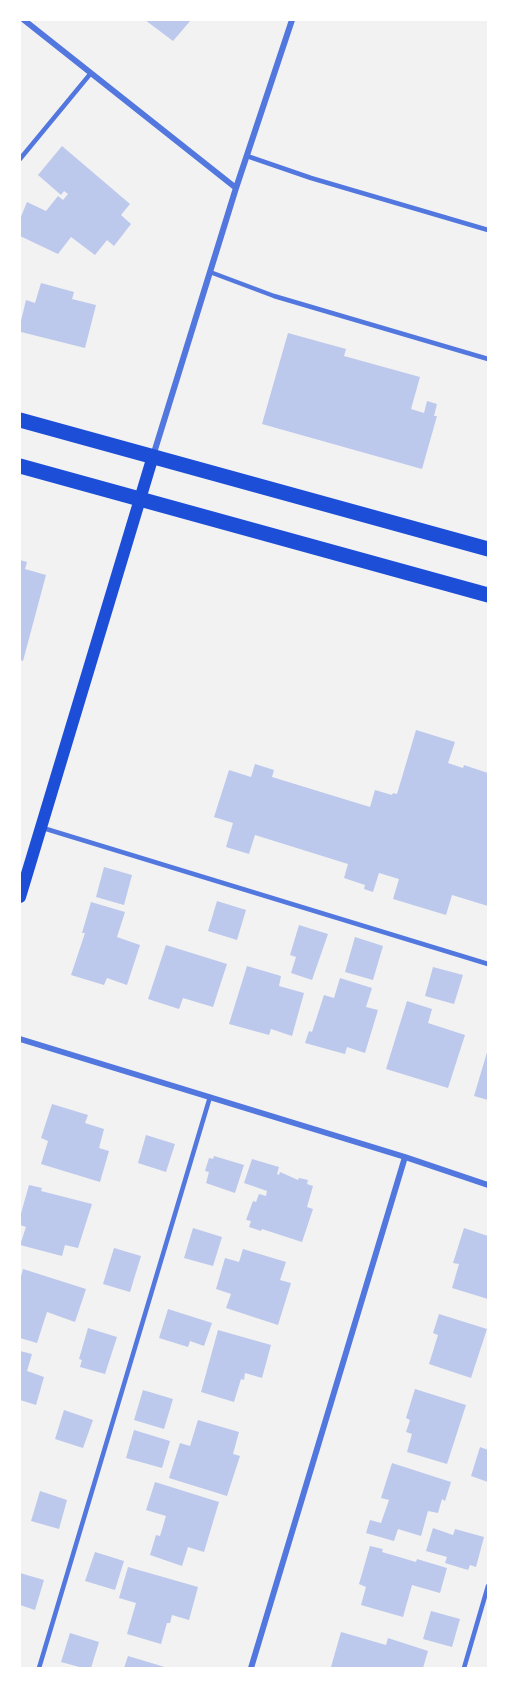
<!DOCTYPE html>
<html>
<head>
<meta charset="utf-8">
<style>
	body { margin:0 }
	#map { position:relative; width:508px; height:1688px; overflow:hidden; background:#f2f2f2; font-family:"Sofia Sans Condensed",sans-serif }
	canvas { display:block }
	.frame { position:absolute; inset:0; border:21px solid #fff; pointer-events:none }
</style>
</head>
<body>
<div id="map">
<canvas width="508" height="1688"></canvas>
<div class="frame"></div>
</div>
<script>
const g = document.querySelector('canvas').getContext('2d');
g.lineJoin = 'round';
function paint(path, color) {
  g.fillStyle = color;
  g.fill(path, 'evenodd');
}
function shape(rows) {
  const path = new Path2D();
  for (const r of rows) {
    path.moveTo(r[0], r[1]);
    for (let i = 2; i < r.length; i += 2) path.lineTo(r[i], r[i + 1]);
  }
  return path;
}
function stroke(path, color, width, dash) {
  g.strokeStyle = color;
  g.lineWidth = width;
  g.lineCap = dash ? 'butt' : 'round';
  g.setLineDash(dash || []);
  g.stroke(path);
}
const building = shape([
	[145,20,191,20,173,41],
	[62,146,130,204,121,215,131,224,114,246,107,240,95,255,71,237,58,254,20,236,20,219,27,202,46,211,58,196,63,200,68,194,64,191,61,195,38,175],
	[41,283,74,292,72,299,96,305,85,348,21,332,20,325,26,300,35,303],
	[288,333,346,349,344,356,420,377,411,409,424,413,427,401,437,404,434,416,437,416,422,469,262,424],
	[20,560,27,562,25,569,46,575,23,661,20,660],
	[416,730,455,742,448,763,463,768,464,765,488,773,488,906,452,895,446,915,393,899,399,879,379,873,373,892,364,889,365,885,344,878,348,864,255,835,249,854,226,847,233,823,214,817,229,770,251,777,255,764,274,770,272,777,370,807,375,790,392,795,393,793,397,794],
	[104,867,132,875,124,905,96,897],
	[217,901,246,910,237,940,208,931],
	[91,902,125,912,117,937,140,945,127,985,107,978,104,985,71,975,85,933,82,933],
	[299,925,328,934,312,980,291,973,296,957,290,955],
	[355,937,383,946,373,980,345,972],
	[166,945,227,964,213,1007,183,998,179,1009,148,999],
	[247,966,281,976,279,986,304,993,292,1036,271,1029,269,1035,229,1024],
	[433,967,463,975,454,1004,425,996],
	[340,978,372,988,366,1007,378,1010,365,1053,347,1047,345,1054,305,1043,309,1031,312,1032,324,995,334,998],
	[407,1001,432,1009,428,1023,465,1035,448,1088,386,1069],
	[488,1049,488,1100,474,1096],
	[52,1104,88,1115,85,1123,104,1129,99,1148,109,1151,100,1182,41,1164,48,1141,41,1138],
	[146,1135,175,1144,166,1172,138,1163],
	[214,1156,244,1165,235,1193,206,1183,209,1172,205,1171,209,1158,213,1159],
	[252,1159,279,1167,277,1174,279,1175,280,1172,298,1180,299,1178,308,1180,307,1184,313,1186,307,1207,313,1209,302,1242,262,1229,261,1231,249,1227,251,1221,246,1220,253,1201,256,1202,259,1194,266,1196,267,1191,244,1183],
	[29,1185,42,1188,41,1191,92,1204,78,1248,65,1245,62,1256,20,1245,26,1227,20,1225,20,1217],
	[193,1228,222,1237,213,1266,184,1258],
	[464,1228,488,1236,488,1299,452,1288,459,1264,453,1263],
	[114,1248,141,1256,130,1292,103,1284],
	[243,1249,286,1262,280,1280,291,1283,278,1325,226,1308,231,1294,216,1289,225,1258,239,1262],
	[23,1269,86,1289,75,1322,47,1312,37,1343,20,1338,20,1280],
	[168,1309,212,1323,204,1346,190,1341,188,1347,159,1338],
	[439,1314,487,1329,471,1378,429,1364,438,1335,433,1333],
	[88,1328,117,1337,105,1374,80,1367,82,1360,79,1359],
	[218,1330,271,1345,262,1378,245,1373,244,1380,241,1379,234,1402,201,1392],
	[20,1351,32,1354,27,1371,44,1377,36,1405,20,1400],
	[415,1389,466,1405,447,1464,407,1452,412,1434,406,1432,410,1420,406,1418],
	[143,1390,173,1399,164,1429,134,1420],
	[64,1410,93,1420,83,1448,55,1439],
	[198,1420,239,1432,233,1454,240,1456,227,1496,169,1478,180,1443,190,1446],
	[134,1430,170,1441,162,1468,126,1458],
	[480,1447,488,1450,488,1482,471,1476],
	[392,1463,451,1482,445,1501,442,1499,438,1513,428,1511,421,1536,398,1529,394,1541,366,1533,370,1520,381,1523,389,1500,381,1498],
	[155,1482,219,1502,204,1552,188,1547,182,1566,150,1555,156,1535,160,1536,166,1516,146,1510],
	[40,1491,67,1500,59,1529,31,1521],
	[433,1528,453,1535,455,1529,484,1537,476,1567,470,1565,468,1570,445,1563,447,1557,426,1551],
	[370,1546,383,1549,382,1552,416,1562,417,1559,447,1568,440,1593,412,1585,403,1617,361,1605,366,1587,359,1584],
	[95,1552,124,1561,115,1590,85,1581],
	[128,1567,198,1587,189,1620,172,1615,170,1623,167,1623,161,1644,127,1634,136,1603,119,1598],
	[20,1573,44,1580,35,1610,20,1605],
	[431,1611,460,1619,452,1647,423,1639],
	[341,1632,386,1645,388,1638,428,1651,423,1668,331,1667],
	[70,1633,99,1642,91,1668,83,1668,61,1662],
	[128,1656,168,1668,124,1668]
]);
const service = shape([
	[247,156,311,178,488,230],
	[20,159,91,73],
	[210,272,274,296,488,359],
	[43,828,488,964],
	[39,1668,210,1097],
	[464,1668,488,1586]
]);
const minor = shape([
	[24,20,236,188],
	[153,456,236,188,292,20],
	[20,1039,405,1157,488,1185],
	[251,1668,405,1157]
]);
const secondary = shape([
	[20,897,153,456]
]);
const primary = shape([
	[20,420,488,549],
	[20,466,488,595]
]);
paint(building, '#bdc9ec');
stroke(service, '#5277de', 4.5);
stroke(minor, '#5277de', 6);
stroke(secondary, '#1d4ed8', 12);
stroke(primary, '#1d4ed8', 15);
</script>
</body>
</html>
